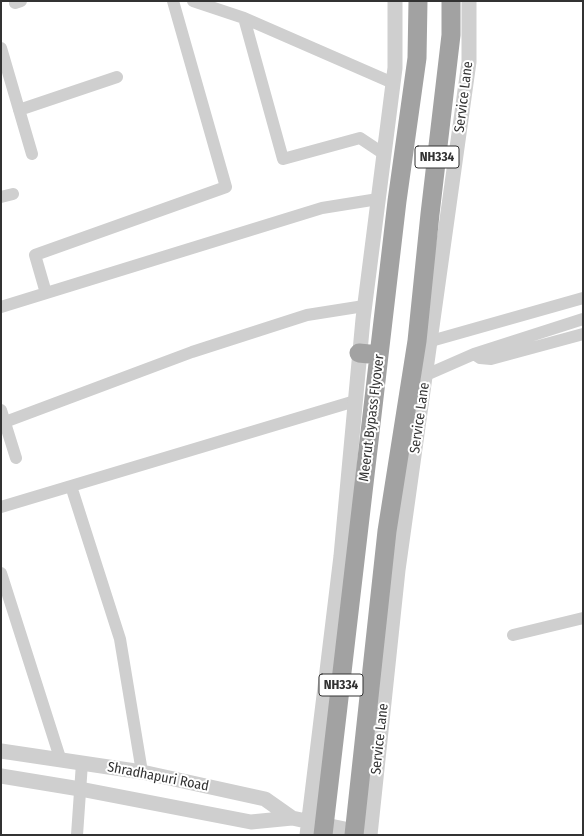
<!DOCTYPE html>
<html>
<head>
<meta charset="utf-8">
<style>
	body { margin:0 }
	#map { position:relative; width:584px; height:836px; overflow:hidden; background:#fff; font-family:"Fira Sans Condensed",sans-serif }
	canvas { display:block }
	.frame { position:absolute; inset:0; border:2px solid #323232; pointer-events:none }
</style>
</head>
<body>
<div id="map">
<canvas width="584" height="836"></canvas>
<div class="frame"></div>
</div>
<script>
const g = document.querySelector('canvas').getContext('2d');
g.lineJoin = 'round';
function shape(rows) {
  const path = new Path2D();
  for (const r of rows) {
    path.moveTo(r[0], r[1]);
    for (let i = 2; i < r.length; i += 2) path.lineTo(r[i], r[i + 1]);
  }
  return path;
}
function stroke(path, color, width, dash) {
  g.strokeStyle = color;
  g.lineWidth = width;
  g.lineCap = dash ? 'butt' : 'round';
  g.setLineDash(dash || []);
  g.stroke(path);
}
function write(font, color, halo, rows, align = 'center') {
  g.font = font + ' "Fira Sans Condensed",sans-serif';
  g.lineWidth = 4;
  g.setLineDash([]);
  g.textBaseline = 'middle';
  g.strokeStyle = halo;
  g.fillStyle = color;
  for (const [text, x, y, turn = 0] of rows) {
    g.save();
    g.translate(x, y);
    g.rotate((+turn || 0) * Math.PI / 180);
    g.textAlign = isNaN(turn) ? turn : align;
    if (halo) g.strokeText(text, 0, 0);
    g.fillText(text, 0, 0);
    g.restore();
  }
}
const minor = shape([
	[193,1,244,18,393,83],
	[15,3,21,1],
	[244,18,283,159,360,138,384,154],
	[1,48,32,154],
	[19,110,117,77],
	[1,197,13,194],
	[46,293,35,255,226,187,173,1],
	[1,307,322,208,378,199],
	[422,341,431,341,583,298],
	[474,354,480,358,491,359,583,334],
	[418,374,426,375,474,354,583,319],
	[1,410,16,458],
	[5,422,192,352,307,315,364,306],
	[71,486,120,639,142,772],
	[1,507,355,401],
	[1,573,61,761],
	[513,635,583,618],
	[77,835,82,763]
]);
const tertiary = shape([
	[1,751,142,772,265,799,292,818,364,833],
	[1,776,80,789,251,822,292,818],
	[307,835,341,556,363,319,395,68,395,1],
	[370,835,398,570,469,62,469,1]
]);
const trunk = shape([
	[359,353,379,355],
	[323,835,397,201,417,58,418,1],
	[354,835,387,531,417,341,430,214,451,35,451,1]
]);
const shields = [
	[437,157,44],
	[341,685,44]
];
const shieldNames = [
	["NH334",437,157],
	["NH334",341,685]
];
const streetNames = [
	["Service Lane",464,97,-83],
	["Meerut Bypass Flyover",372,418,-83],
	["Service Lane",420,418,-82],
	["Service Lane",380,739,-84],
	["Shradhapuri Road",158,777,11]
];
stroke(minor, '#cfcfcf', 12);
stroke(tertiary, '#cfcfcf', 15);
stroke(trunk, '#a2a2a2', 19);
for (const [x, y, w] of shields) {
  const box = new Path2D();
  box.roundRect(x - w / 2, y - 11, w, 22, 3);
  g.fillStyle = '#fff';
  g.fill(box);
  stroke(box, '#323232', 1);
}
write('bold 13px', '#323232', null, shieldNames);
write('14px', '#323232', '#fff', streetNames);
</script>
</body>
</html>
